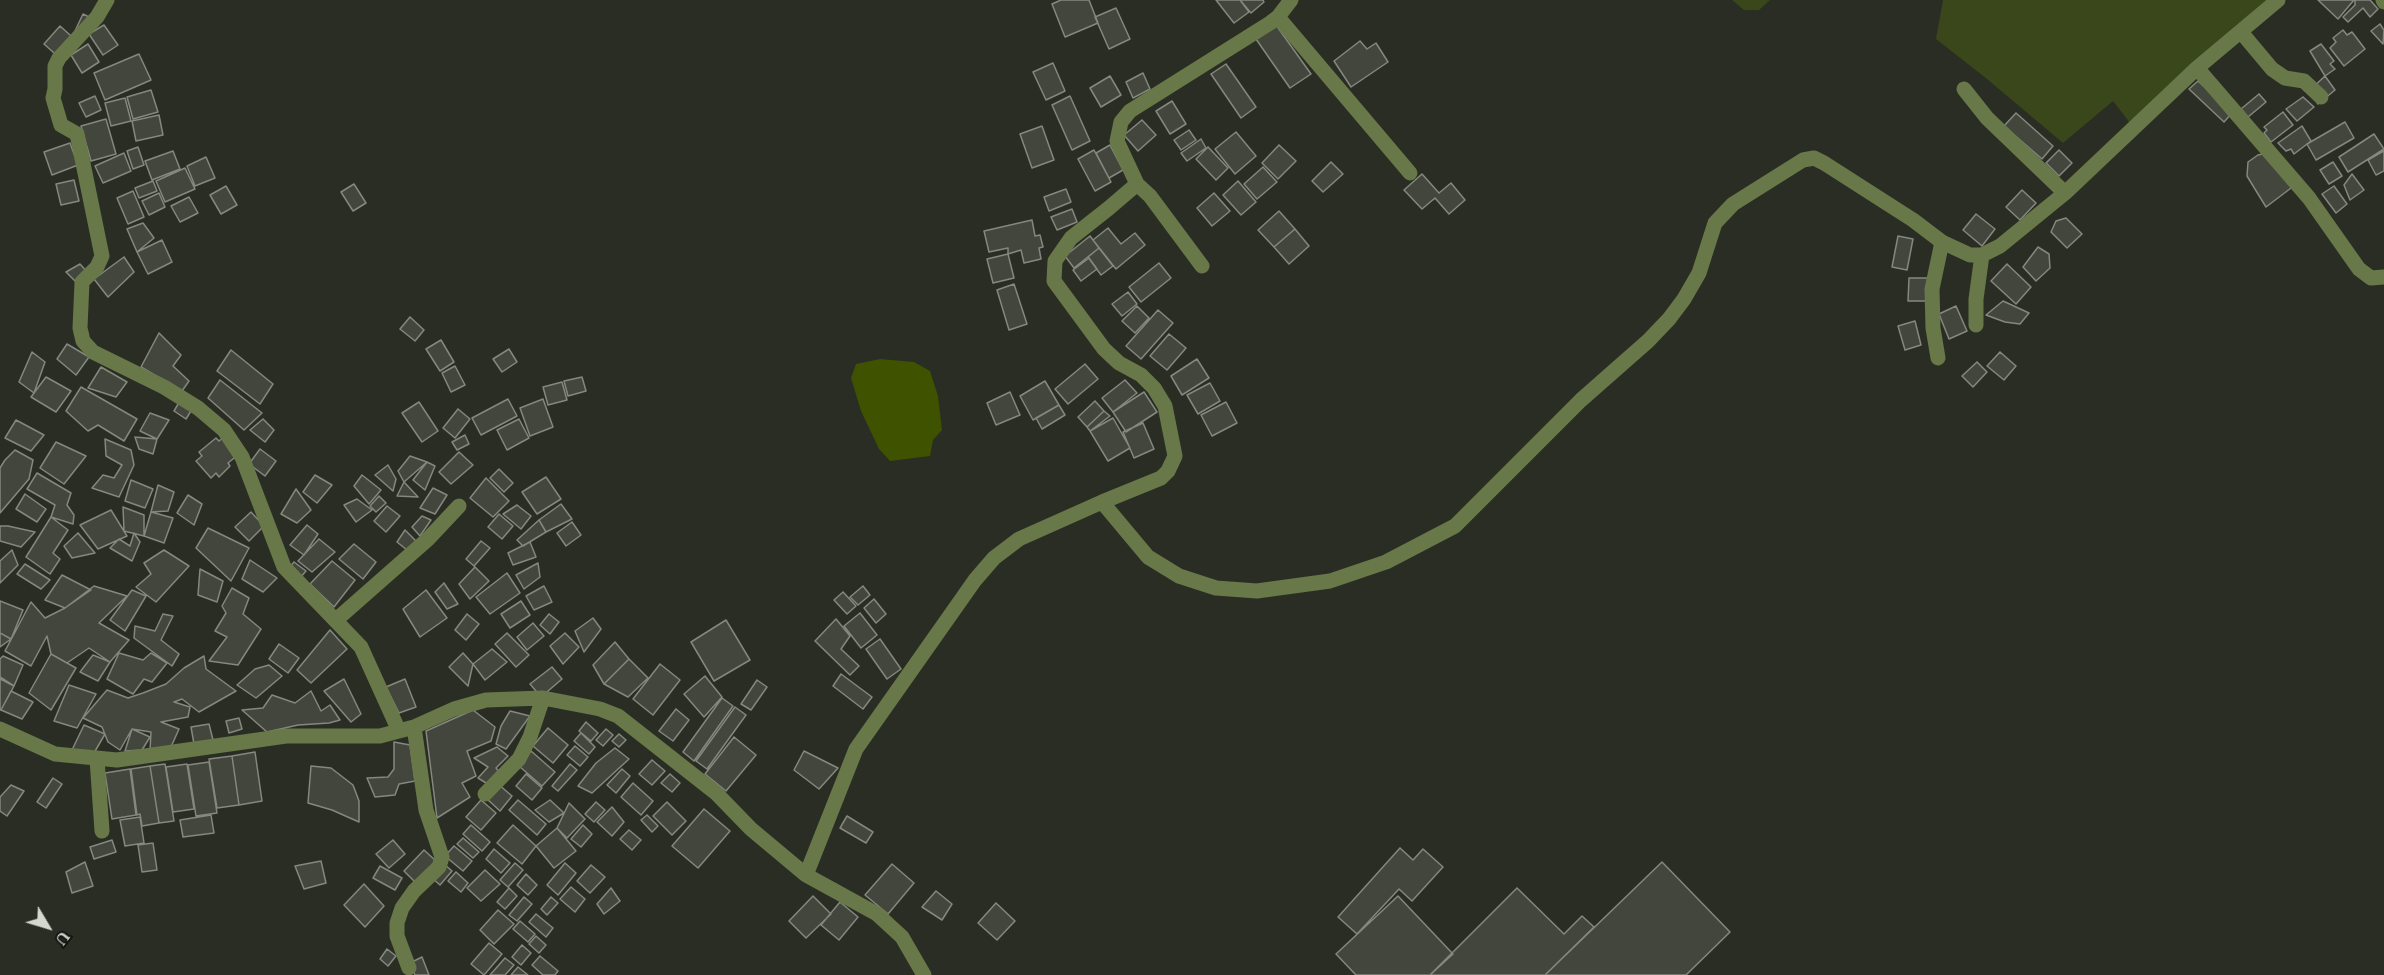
<!DOCTYPE html>
<html>
<head>
<meta charset="utf-8">
<style>
	body { margin:0 }
	#map { position:relative; width:2384px; height:975px; overflow:hidden; background:#2a2d24; font-family:Spectral,serif }
	canvas { display:block }
	.north { position:absolute; left:18px; top:897px; width:60px; height:60px; -webkit-text-stroke:4px #131511; paint-order:stroke; rotate:128deg; font-size:16px; font-weight:700; line-height:24px; text-align:center; color:#d5d7d1 }
	.north::after { content:''; display:block; margin:auto; width:21px; height:27px; background:#d5d7d1; clip-path:polygon(50% 0,100% 100%,50% 72%,0 100%) }
</style>
</head>
<body>
<div id="map">
<canvas width="2384" height="975"></canvas>
<div class="north">U</div>
</div>
<script>
const g = document.querySelector('canvas').getContext('2d');
g.lineJoin = 'round';
function paint(path, color) {
  g.fillStyle = color;
  g.fill(path, 'evenodd');
}
function shape(rows) {
  const path = new Path2D();
  for (const r of rows) {
    path.moveTo(r[0], r[1]);
    for (let i = 2; i < r.length; i += 2) path.lineTo(r[i], r[i + 1]);
  }
  return path;
}
function stroke(path, color, width, dash) {
  g.strokeStyle = color;
  g.lineWidth = width;
  g.lineCap = dash ? 'butt' : 'round';
  g.setLineDash(dash || []);
  g.stroke(path);
}
const green = shape([
	[1732,0,1770,0,1759,10,1744,10],
	[1943,0,2268,0,2130,123,2113,101,2063,143,1987,79,1936,39]
]);
const water = shape([
	[880,359,914,362,930,371,938,396,942,430,933,440,930,456,890,461,879,449,861,411,851,378,856,364]
]);
const building = shape([
	[1061,0,1089,0,1098,23,1065,37,1052,4,1061,0],
	[1216,0,1240,0,1249,12,1234,23,1216,0],
	[1240,0,1263,0,1264,2,1251,13,1240,0],
	[2318,0,2354,0,2338,19,2318,0],
	[2355,0,2370,0,2378,9,2370,17,2363,8,2348,22,2343,17,2355,5,2355,0],
	[1116,8,1130,39,1109,49,1095,17,1116,8],
	[83,14,93,19,75,31,83,14],
	[2380,24,2384,30,2383,44,2371,31,2380,24],
	[104,25,118,45,103,55,89,34,104,25],
	[1276,25,1311,74,1290,88,1256,39,1276,25],
	[60,26,79,43,63,61,44,44,60,26],
	[2343,30,2347,35,2352,32,2365,49,2344,66,2330,48,2336,42,2333,38,2343,30],
	[1360,41,1367,49,1376,43,1388,62,1351,87,1334,61,1360,41],
	[88,44,99,62,82,73,71,55,88,44],
	[2321,44,2334,61,2330,64,2335,69,2325,76,2310,51,2321,44],
	[139,54,151,80,105,100,94,73,139,54],
	[1053,63,1065,91,1046,100,1033,72,1053,63],
	[1226,64,1256,107,1241,118,1211,74,1226,64],
	[1143,73,1150,89,1133,98,1126,82,1143,73],
	[1110,76,1121,95,1101,107,1090,88,1110,76],
	[2325,76,2335,90,2318,104,2309,91,2325,76],
	[2198,81,2232,113,2224,122,2189,89,2198,81],
	[151,90,158,112,133,119,127,97,151,90],
	[2259,94,2266,102,2248,117,2241,109,2259,94],
	[95,96,101,110,86,117,79,103,95,96],
	[1070,96,1090,141,1072,150,1052,105,1070,96],
	[2303,97,2314,107,2297,121,2286,109,2303,97],
	[125,98,131,121,111,126,105,103,125,98],
	[1172,101,1186,124,1170,134,1156,111,1172,101],
	[2283,112,2293,125,2271,142,2264,133,2267,130,2264,127,2283,112],
	[2016,113,2053,146,2042,159,2004,126,2016,113],
	[159,115,163,135,136,141,132,121,159,115],
	[106,119,116,154,91,161,81,126,106,119],
	[1142,120,1156,135,1138,151,1124,135,1142,120],
	[2345,122,2354,138,2316,160,2307,144,2345,122],
	[1042,126,1054,160,1032,168,1020,134,1042,126],
	[2302,126,2311,141,2294,154,2291,149,2286,151,2278,143,2302,126],
	[1189,130,1196,140,1181,150,1174,140,1189,130],
	[1236,132,1256,156,1235,174,1215,149,1236,132],
	[2374,134,2384,149,2348,172,2339,157,2374,134],
	[1201,139,1206,148,1187,161,1181,153,1201,139],
	[70,143,78,165,52,175,44,152,70,143],
	[1110,145,1123,170,1109,178,1096,153,1110,145],
	[1279,145,1296,161,1278,179,1262,163,1279,145],
	[138,147,144,165,133,169,127,151,138,147],
	[1208,147,1228,168,1216,180,1196,159,1208,147],
	[1094,150,1111,182,1095,191,1078,159,1094,150],
	[2059,150,2072,163,2059,176,2046,163,2059,150],
	[173,151,180,169,152,180,145,161,173,151],
	[2384,151,2384,171,2376,175,2368,160,2384,151],
	[124,153,131,171,103,183,95,166,124,153],
	[2267,153,2295,185,2266,207,2247,176,2248,162,2258,155,2267,153],
	[206,157,215,178,195,186,187,166,206,157],
	[1331,162,1343,174,1323,192,1312,181,1331,162],
	[2333,162,2342,176,2329,184,2320,170,2333,162],
	[1263,167,1277,182,1257,199,1244,184,1263,167],
	[185,168,195,189,165,202,156,181,185,168],
	[1422,174,1439,193,1451,183,1465,200,1449,214,1435,198,1422,209,1404,190,1422,174],
	[2352,174,2364,190,2350,200,2344,185,2352,174],
	[74,180,79,201,61,205,56,184,74,180],
	[153,181,157,191,139,198,135,188,153,181],
	[1238,181,1256,202,1241,215,1223,195,1238,181],
	[354,184,366,203,353,211,341,192,354,184],
	[226,186,237,205,221,214,210,195,226,186],
	[2334,186,2347,204,2336,213,2322,194,2334,186],
	[1066,189,1071,202,1049,211,1044,197,1066,189],
	[2022,190,2036,203,2020,220,2006,207,2022,190],
	[133,191,144,217,128,224,117,198,133,191],
	[159,193,165,207,149,215,142,201,159,193],
	[1214,193,1230,211,1212,226,1197,208,1214,193],
	[189,197,198,213,180,222,171,206,189,197],
	[1072,209,1077,222,1057,230,1051,217,1072,209],
	[1279,211,1295,229,1274,247,1258,230,1279,211],
	[1976,214,1995,229,1982,246,1963,230,1976,214],
	[2066,218,2082,234,2067,248,2051,232,2056,221,2066,218],
	[1032,220,1035,236,1040,235,1043,247,1039,248,1041,259,1024,263,1021,250,1008,254,1008,248,989,252,984,231,1032,220],
	[143,223,154,238,137,252,127,229,143,223],
	[1108,228,1121,244,1135,233,1145,245,1116,269,1093,240,1108,228],
	[1295,229,1309,246,1289,264,1274,247,1295,229],
	[1090,236,1099,248,1074,268,1065,256,1090,236],
	[1898,236,1913,239,1907,270,1892,267,1898,236],
	[162,240,172,262,148,274,137,252,162,240],
	[2038,247,2049,254,2050,268,2036,281,2023,267,2038,247],
	[1099,248,1113,266,1101,275,1088,257,1099,248],
	[1008,254,1014,278,993,283,987,259,1008,254],
	[124,257,134,272,108,297,94,279,124,257],
	[1089,258,1097,269,1081,281,1073,270,1089,258],
	[1159,263,1171,278,1141,302,1129,287,1159,263],
	[80,264,88,273,75,281,66,272,80,264],
	[2007,264,2031,287,2016,304,1991,281,2007,264],
	[1909,278,1929,278,1928,301,1908,301,1909,278],
	[1014,284,1027,324,1009,330,997,290,1014,284],
	[1128,292,1137,304,1122,316,1112,304,1128,292],
	[2003,301,2029,313,2020,324,2005,322,1986,315,2003,301],
	[1137,306,1149,318,1135,333,1122,321,1137,306],
	[1956,306,1967,331,1949,339,1939,314,1956,306],
	[1158,310,1173,323,1141,359,1126,346,1158,310],
	[410,317,424,330,415,341,400,329,410,317],
	[1915,321,1921,345,1905,350,1898,326,1915,321],
	[159,333,181,355,173,366,189,381,182,391,141,367,159,333],
	[1169,334,1186,348,1167,370,1150,356,1169,334],
	[441,340,454,362,440,371,426,349,441,340],
	[67,344,89,357,76,375,57,359,67,344],
	[509,349,517,362,502,372,493,359,509,349],
	[231,350,273,384,260,404,217,371,231,350],
	[32,352,45,362,34,393,19,382,32,352],
	[2000,352,2016,366,2004,380,1987,366,2000,352],
	[1197,359,1209,378,1182,395,1171,376,1197,359],
	[1977,362,1987,372,1973,387,1962,376,1977,362],
	[1085,364,1098,379,1068,404,1055,389,1085,364],
	[455,366,465,385,451,392,442,373,455,366],
	[101,367,127,382,116,397,88,388,101,367],
	[46,377,71,391,56,412,31,397,46,377],
	[582,377,586,391,568,396,564,381,582,377],
	[220,380,262,413,244,430,208,398,220,380],
	[1125,380,1137,393,1113,412,1102,398,1125,380],
	[1045,381,1059,405,1033,420,1020,396,1045,381],
	[562,382,567,400,548,405,543,387,562,382],
	[1210,383,1220,401,1198,414,1187,395,1210,383],
	[81,387,137,419,124,441,98,425,88,431,66,411,81,387],
	[1010,392,1020,415,996,425,987,403,1010,392],
	[1144,392,1157,412,1126,432,1113,412,1144,392],
	[181,399,194,406,186,419,174,411,181,399],
	[508,399,517,416,481,435,472,418,508,399],
	[543,399,553,427,530,436,520,408,543,399],
	[1095,401,1104,411,1087,427,1078,417,1095,401],
	[419,402,438,431,422,442,402,413,419,402],
	[1226,402,1237,423,1212,436,1201,415,1226,402],
	[1059,405,1065,415,1042,429,1036,418,1059,405],
	[458,409,470,419,455,438,443,428,458,409],
	[1104,411,1110,416,1090,431,1087,427,1104,411],
	[150,413,169,420,157,439,140,431,150,413],
	[1113,418,1130,448,1108,461,1090,431,1113,418],
	[263,419,274,430,265,442,250,430,263,419],
	[519,419,529,438,507,450,497,430,519,419],
	[16,420,44,435,31,451,5,438,16,420],
	[1143,423,1154,449,1134,458,1123,432,1143,423],
	[465,435,469,444,457,450,452,442,465,435],
	[135,437,157,439,153,454,139,449,135,437],
	[224,437,239,454,228,463,230,466,219,477,216,473,211,478,196,461,202,456,199,452,216,438,219,441,224,437],
	[105,439,131,450,134,465,119,497,92,488,103,475,114,478,122,465,106,456,105,439],
	[56,442,86,456,64,484,40,468,56,442],
	[260,449,276,461,265,476,249,464,260,449],
	[15,450,33,460,29,479,0,513,0,468,5,460,15,450],
	[459,452,473,465,451,484,439,472,459,452],
	[410,456,427,462,404,482,398,471,410,456],
	[427,462,435,466,425,490,413,480,427,462],
	[388,465,396,479,393,491,375,475,388,465],
	[499,469,513,483,504,492,490,478,499,469],
	[37,473,71,493,67,505,74,515,73,524,51,517,55,505,27,489,37,473],
	[315,475,332,485,317,503,303,492,315,475],
	[362,475,381,490,369,504,354,486,362,475],
	[546,477,561,499,537,514,522,492,546,477],
	[486,478,509,501,493,517,470,498,486,478],
	[131,480,153,489,145,508,125,501,131,480],
	[404,482,418,497,397,496,404,482],
	[158,485,174,492,168,511,151,512,158,485],
	[433,488,447,495,435,514,420,508,433,488],
	[296,489,311,510,297,523,281,514,296,489],
	[25,494,46,509,37,522,16,509,25,494],
	[188,495,202,504,194,525,177,513,188,495],
	[379,496,386,503,376,512,370,506,379,496],
	[357,499,372,510,356,522,344,505,357,499],
	[561,504,572,519,546,532,539,520,561,504],
	[517,505,531,516,521,529,503,514,517,505],
	[387,506,400,516,386,532,374,521,387,506],
	[123,507,144,515,144,536,124,531,123,507],
	[111,510,127,536,98,549,80,525,111,510],
	[151,512,173,518,164,543,144,536,151,512],
	[251,512,264,526,249,541,235,527,251,512],
	[499,514,513,526,502,539,488,527,499,514],
	[422,516,431,520,420,536,412,527,422,516],
	[51,517,68,530,53,553,60,559,50,574,26,557,51,517],
	[539,520,546,532,523,546,517,540,539,520],
	[572,522,581,535,566,546,557,533,572,522],
	[307,525,318,534,304,555,290,545,307,525],
	[0,526,8,526,35,532,21,547,0,541,0,526],
	[208,528,249,548,231,581,196,548,208,528],
	[405,530,416,541,407,550,397,542,405,530],
	[78,533,95,553,72,558,64,546,78,533],
	[134,533,140,542,132,561,110,548,119,539,130,546,134,533],
	[319,539,335,552,312,572,298,561,319,539],
	[481,541,490,548,474,566,466,559,481,541],
	[530,542,536,557,513,565,508,553,530,542],
	[354,544,376,562,363,579,339,559,354,544],
	[12,550,18,565,0,583,0,561,12,550],
	[164,550,189,566,156,602,136,587,151,574,144,563,164,550],
	[250,560,277,578,263,592,242,579,250,560],
	[332,561,355,580,334,607,310,584,332,561],
	[294,562,306,571,299,579,288,569,294,562],
	[538,563,540,577,524,589,516,575,538,563],
	[25,564,50,580,41,589,17,574,25,564],
	[475,567,489,581,470,599,459,584,475,567],
	[200,569,223,581,217,602,198,595,200,569],
	[507,573,520,593,490,614,476,597,507,573],
	[62,575,91,590,65,608,45,600,62,575],
	[444,583,458,604,447,609,435,592,444,583],
	[94,586,127,596,99,623,129,640,110,662,89,648,67,663,51,654,47,636,31,666,5,651,31,602,45,618,65,608,94,586],
	[544,586,552,602,534,610,526,596,544,586],
	[863,586,870,595,858,605,850,597,863,586],
	[232,588,249,598,243,614,261,629,238,665,209,661,227,637,215,631,226,613,222,606,232,588],
	[132,590,146,596,125,631,110,620,132,590],
	[426,590,447,618,420,637,403,609,426,590],
	[843,592,856,606,847,614,834,600,843,592],
	[874,599,886,614,876,623,864,608,874,599],
	[0,601,23,610,11,639,0,633,0,601],
	[521,601,530,615,510,628,501,614,521,601],
	[860,613,877,635,861,648,844,626,860,613],
	[163,614,173,616,161,640,179,654,172,666,134,638,135,626,155,631,163,614],
	[467,614,479,624,466,640,455,630,467,614],
	[549,614,559,622,550,634,540,625,549,614],
	[593,618,601,629,584,652,575,631,593,618],
	[836,619,850,636,841,649,859,666,850,675,815,641,836,619],
	[726,620,750,660,714,681,691,642,726,620],
	[533,623,544,636,527,650,517,637,533,623],
	[330,630,347,649,311,683,297,670,330,630],
	[0,633,11,639,0,647,0,633],
	[507,633,529,655,516,667,495,644,507,633],
	[565,633,579,647,563,664,550,646,565,633],
	[880,639,901,669,887,679,866,649,880,639],
	[615,642,629,659,604,684,593,665,615,642],
	[279,644,299,658,288,673,269,659,279,644],
	[492,649,507,662,485,680,473,664,492,649],
	[119,653,143,660,151,653,167,663,152,682,144,679,133,694,107,679,119,653],
	[463,653,473,664,468,686,449,667,463,653],
	[51,654,76,668,51,710,29,693,51,654],
	[93,655,110,662,98,681,80,672,93,655],
	[3,656,23,665,14,686,0,677,0,659,3,656],
	[204,656,206,669,236,691,199,712,182,699,174,702,190,707,188,717,161,722,179,729,171,747,150,751,151,732,132,729,120,750,108,742,102,727,83,718,107,690,128,698,143,693,166,684,184,668,204,656],
	[629,659,648,678,628,697,604,684,629,659],
	[660,664,680,680,653,715,633,699,660,664],
	[269,665,282,676,256,698,237,685,255,669,269,665],
	[552,667,562,679,541,697,530,684,552,667],
	[841,674,872,697,863,709,833,686,841,674],
	[705,676,722,697,704,717,684,694,705,676],
	[0,679,14,686,1,710,0,710,0,679],
	[344,679,361,714,351,722,324,691,344,679],
	[405,679,416,707,399,713,386,687,405,679],
	[757,680,767,687,751,710,741,704,757,680],
	[69,685,96,694,77,728,54,721,69,685],
	[11,691,33,702,22,719,1,710,11,691],
	[311,691,321,711,330,705,340,720,329,723,298,725,267,732,242,710,263,708,272,695,295,703,311,691],
	[722,698,733,706,694,761,683,752,722,698],
	[735,707,746,715,707,769,696,761,735,707],
	[676,709,689,720,673,741,659,731,676,709],
	[473,710,495,727,491,741,467,751,476,776,462,783,470,797,437,818,426,731,473,710],
	[510,711,530,716,506,749,496,744,501,726,510,711],
	[239,718,242,729,229,733,226,721,239,718],
	[586,722,598,733,591,741,579,731,586,722],
	[209,724,213,740,194,744,191,727,209,724],
	[84,725,105,734,94,753,72,750,84,725],
	[548,728,568,745,553,763,533,746,548,728],
	[132,729,150,737,142,750,125,751,132,729],
	[606,729,613,735,603,746,596,740,606,729],
	[581,733,595,747,589,754,574,741,581,733],
	[619,734,626,740,619,747,612,741,619,734],
	[734,737,756,755,726,791,705,774,734,737],
	[394,742,410,745,415,781,399,784,395,795,375,797,367,778,388,777,394,769,394,742],
	[575,746,588,757,580,766,567,755,575,746],
	[497,747,508,756,496,768,500,773,491,786,478,778,488,767,474,758,497,747],
	[615,748,629,759,592,793,578,786,596,763,615,748],
	[531,751,555,772,542,786,519,766,531,751],
	[804,751,838,768,819,789,794,770,804,751],
	[255,752,262,801,239,805,232,756,255,752],
	[232,756,239,805,217,808,209,759,232,756],
	[652,760,665,771,652,785,639,774,652,760],
	[209,762,217,813,196,816,188,765,209,762],
	[165,764,174,821,159,823,150,766,165,764],
	[187,764,194,809,173,812,166,767,187,764],
	[570,764,577,770,558,791,552,786,570,764],
	[150,766,159,823,142,826,140,814,137,815,131,769,150,766],
	[311,766,331,768,353,785,359,801,359,822,332,810,308,803,311,766],
	[130,769,136,815,112,819,105,773,130,769],
	[622,769,630,776,616,793,607,785,622,769],
	[526,774,542,788,532,800,516,786,526,774],
	[670,774,680,783,672,792,661,783,670,774],
	[53,778,62,784,46,808,37,802,53,778],
	[633,783,653,801,641,815,621,797,633,783],
	[498,784,512,796,500,811,486,798,498,784],
	[11,785,24,791,7,816,0,811,0,797,11,785],
	[481,800,496,813,481,830,466,817,481,800],
	[518,800,546,824,537,835,509,810,518,800],
	[550,800,564,813,549,822,535,810,550,800],
	[596,802,605,810,594,822,585,814,596,802],
	[667,802,686,821,672,835,653,816,667,802],
	[569,803,585,819,567,838,557,828,569,803],
	[612,807,624,822,612,836,597,822,612,807],
	[704,809,730,831,698,868,672,846,704,809],
	[211,815,214,833,183,837,180,820,211,815],
	[647,815,658,826,652,832,641,820,647,815],
	[847,816,873,832,866,843,840,828,847,816],
	[140,817,144,843,125,846,120,820,140,817],
	[471,825,490,842,482,851,463,834,471,825],
	[513,825,536,846,522,864,497,843,513,825],
	[583,825,592,834,581,847,571,839,583,825],
	[557,828,576,851,554,868,536,846,557,828],
	[629,830,641,840,632,850,620,839,629,830],
	[463,838,479,852,473,858,457,844,463,838],
	[112,840,116,852,94,859,90,847,112,840],
	[393,840,405,854,389,868,376,854,393,840],
	[153,843,157,870,142,872,138,845,153,843],
	[454,846,472,861,463,871,445,856,454,846],
	[1400,848,1413,860,1423,849,1443,867,1412,901,1399,889,1357,934,1338,917,1400,848],
	[494,849,510,863,501,873,486,859,494,849],
	[424,850,436,861,415,882,404,871,424,850],
	[321,861,326,883,304,889,295,866,321,861],
	[85,862,93,886,72,893,66,872,85,862],
	[1662,862,1730,932,1686,975,1545,975,1662,862],
	[515,863,523,870,508,887,500,880,515,863],
	[565,863,576,873,558,895,547,885,565,863],
	[444,864,452,871,440,885,432,878,444,864],
	[892,864,914,883,888,914,865,895,892,864],
	[591,865,605,877,590,893,577,881,591,865],
	[380,866,402,878,395,890,373,878,380,866],
	[485,870,500,884,481,901,467,888,485,870],
	[456,872,468,883,461,892,448,881,456,872],
	[526,874,537,885,528,895,517,885,526,874],
	[364,884,384,906,365,927,344,905,364,884],
	[571,887,585,899,575,912,560,899,571,887],
	[509,888,517,896,505,909,497,902,509,888],
	[611,888,620,901,604,914,597,904,611,888],
	[1517,888,1564,934,1582,916,1594,927,1545,975,1430,975,1517,888],
	[936,891,952,904,942,920,922,907,936,891],
	[813,896,831,914,806,938,789,921,813,896],
	[1398,896,1453,954,1430,975,1356,975,1336,954,1398,896],
	[524,897,532,904,517,921,509,915,524,897],
	[551,897,558,903,547,915,541,909,551,897],
	[840,902,858,917,839,940,821,925,840,902],
	[996,903,1015,921,997,940,978,923,996,903],
	[498,910,514,924,494,944,480,930,498,910],
	[536,914,553,928,546,937,529,922,536,914],
	[520,921,535,934,528,942,513,929,520,921],
	[536,936,546,945,539,953,529,944,536,936],
	[489,943,502,954,484,975,471,964,489,943],
	[522,945,531,953,521,965,512,957,522,945],
	[387,949,396,956,388,966,380,959,387,949],
	[540,956,558,971,555,975,543,975,532,965,540,956],
	[422,957,429,975,415,975,410,963,422,957],
	[505,958,514,965,505,975,490,975,505,958],
	[518,967,528,975,511,975,518,967]
]);
const minor = shape([
	[107,0,97,17,59,58,55,66,55,89,53,98,61,125,77,134,102,256,97,267,82,282,80,328,83,341,93,352,164,387,198,408,224,430,242,457,284,567,361,647,399,731],
	[1291,0,1278,17,1270,23,1130,111,1121,122,1117,141,1137,184,1109,208,1071,238,1055,261,1054,281,1104,349,1119,363,1141,375,1154,388,1165,406,1175,456,1168,471,1161,478,1102,502,1148,557,1179,576,1216,588,1257,591,1330,581,1386,562,1455,526,1581,400,1648,341,1669,319,1684,299,1699,273,1715,223,1733,204,1803,160,1814,158,1824,163,1913,220,1942,242,1970,255,1982,255],
	[2383,0,2384,2],
	[1278,17,1410,173],
	[2241,32,2272,69,2285,78,2304,81,2321,97],
	[2197,68,2309,198,2359,269,2371,278,2384,277],
	[1964,89,1987,118,2065,193],
	[1137,184,1150,196,1202,266],
	[1976,325,1976,299,1982,255,2000,246,2065,193,2197,68,2278,0],
	[1938,358,1933,328,1932,289,1942,242],
	[336,620,428,539,459,506],
	[0,729,55,754,117,760,286,736,380,736,414,727,454,709,486,700,543,698,600,709,618,716,716,793,751,829,806,875],
	[97,759,102,831],
	[485,794,519,759,530,737,543,698],
	[409,968,397,936,397,923,402,908,414,891,439,867,442,857,426,810,414,727],
	[924,975,902,937,877,914,806,875,856,749,975,580,994,558,1019,539,1102,502]
]);
paint(green, '#39471a');
paint(water, '#3e5200');
paint(building, '#42463c');
stroke(building, '#84887e', 1.5);
stroke(minor, '#687848', 15);
</script>
</body>
</html>
